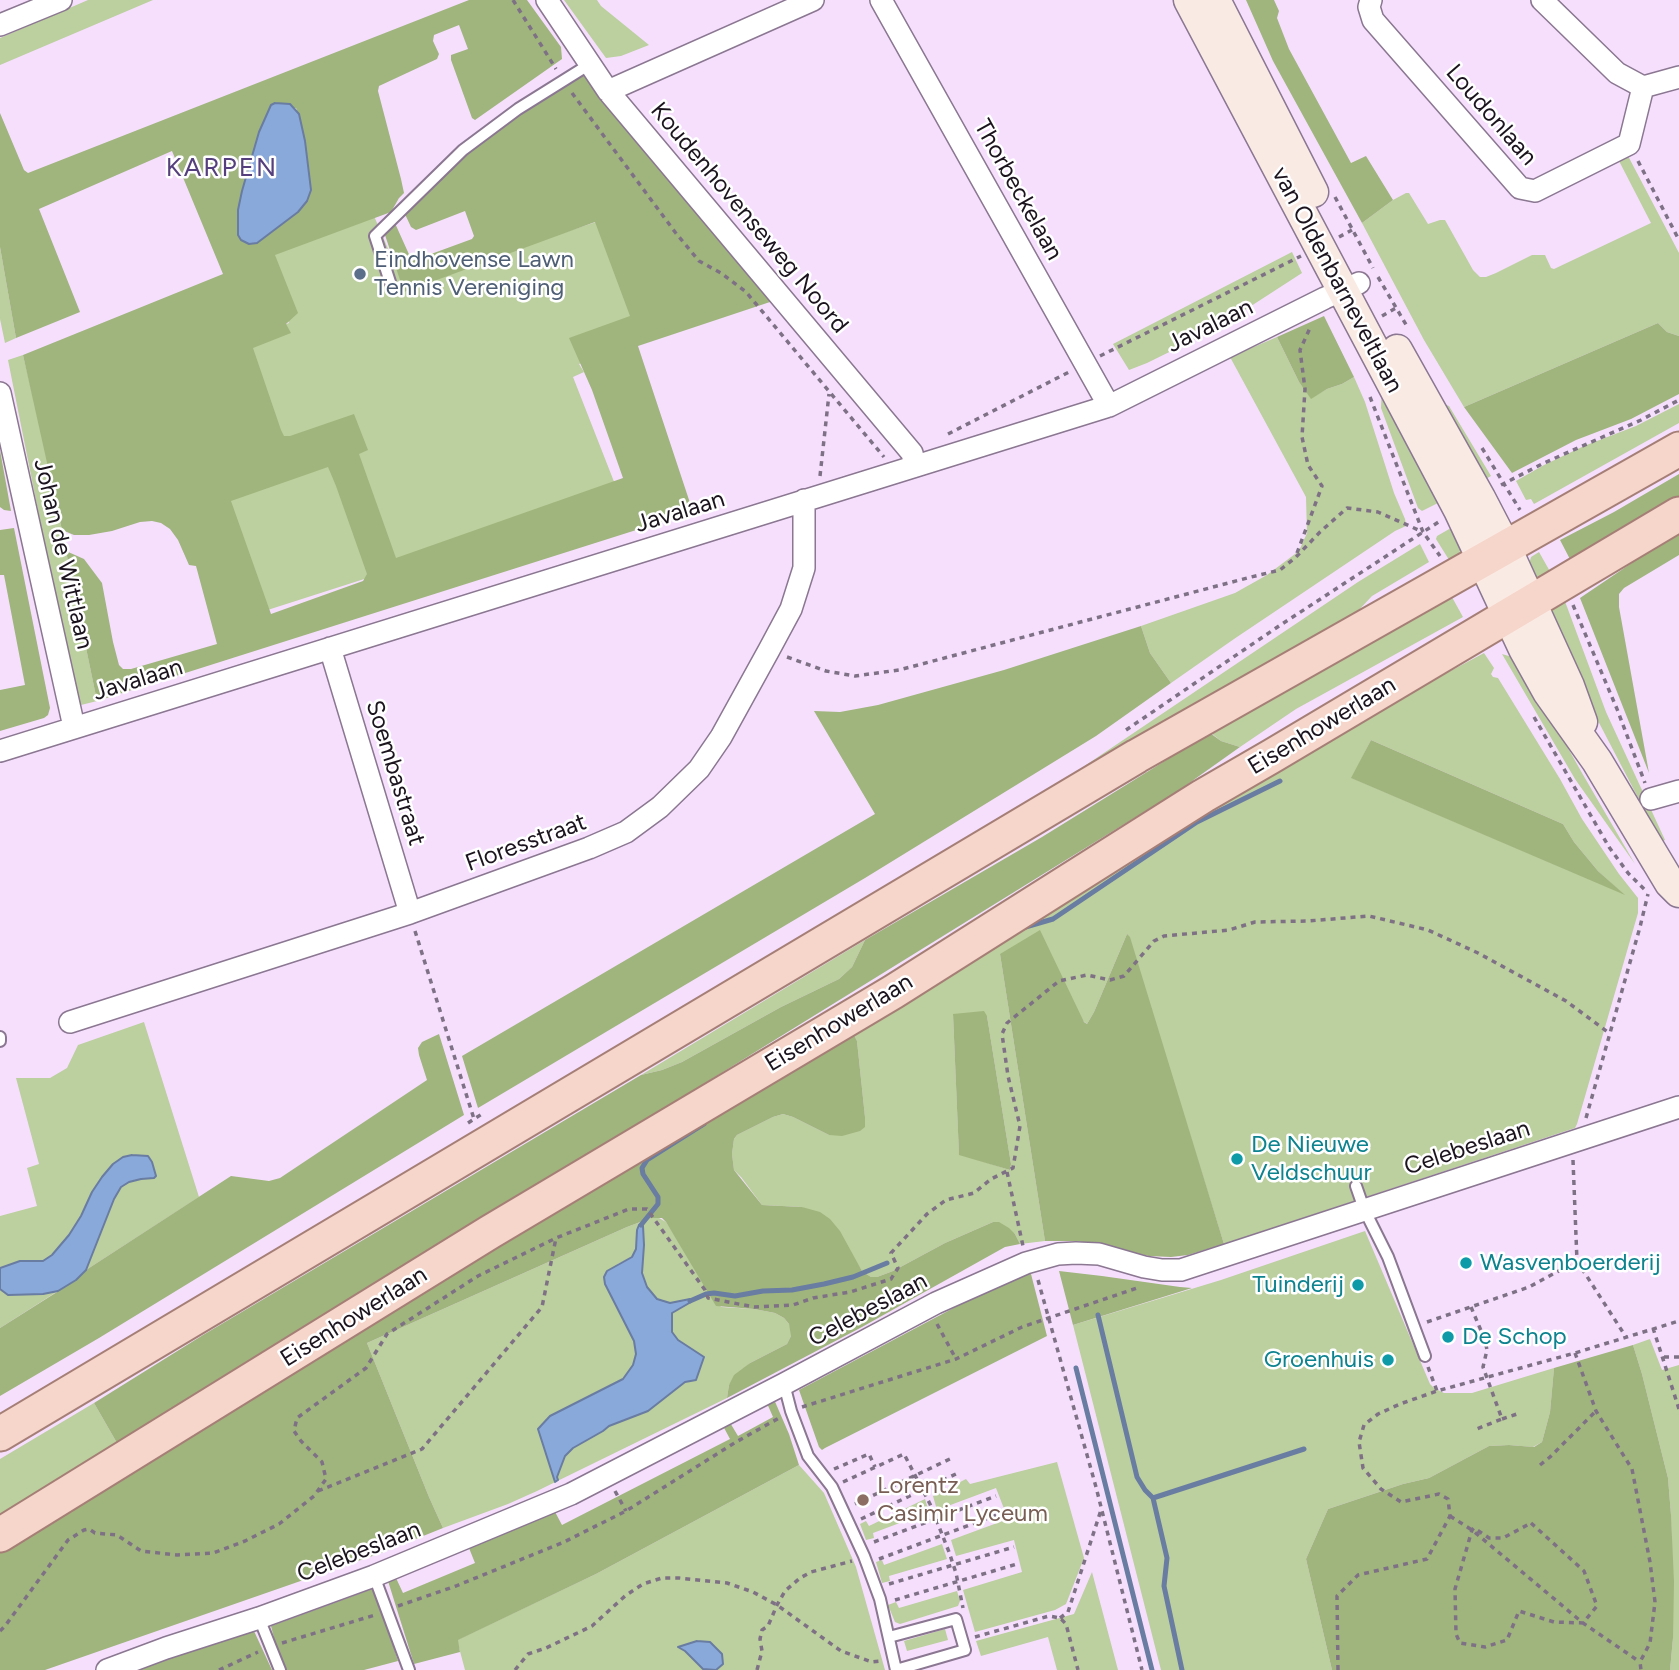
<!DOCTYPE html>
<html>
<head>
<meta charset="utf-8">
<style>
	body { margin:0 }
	canvas { display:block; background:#f5dffd }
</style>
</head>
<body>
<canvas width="1679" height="1670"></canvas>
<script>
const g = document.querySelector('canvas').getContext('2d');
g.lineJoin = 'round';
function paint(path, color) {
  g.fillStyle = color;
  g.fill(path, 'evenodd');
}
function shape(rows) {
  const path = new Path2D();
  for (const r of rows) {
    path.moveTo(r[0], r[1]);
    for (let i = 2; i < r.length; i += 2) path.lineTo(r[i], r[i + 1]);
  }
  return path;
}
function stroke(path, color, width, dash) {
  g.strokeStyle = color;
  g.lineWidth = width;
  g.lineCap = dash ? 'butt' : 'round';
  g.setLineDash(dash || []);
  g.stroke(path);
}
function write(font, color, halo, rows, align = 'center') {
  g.font = font + ' Figtree,sans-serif';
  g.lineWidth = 5;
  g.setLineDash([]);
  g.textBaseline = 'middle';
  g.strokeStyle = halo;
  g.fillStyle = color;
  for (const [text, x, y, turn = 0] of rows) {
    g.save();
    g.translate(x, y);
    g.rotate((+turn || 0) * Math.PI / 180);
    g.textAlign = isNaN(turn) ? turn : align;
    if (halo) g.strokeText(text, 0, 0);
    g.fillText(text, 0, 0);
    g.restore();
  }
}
const green = shape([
	[88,0,153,0,0,65,0,38],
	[564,0,597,0,601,6,649,45,621,56,606,58],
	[1627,154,1679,253,1679,336,1667,332,1658,323,1464,407,1424,340,1362,223,1393,200,1406,193,1409,193,1428,224,1440,220,1445,220,1473,270,1480,277,1486,277,1496,273,1532,255,1545,255,1551,268,1554,269,1651,223,1618,159],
	[374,216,404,286,602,220,642,337,579,364,584,372,573,377,620,497,252,615,208,487,228,347,289,323,264,257],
	[0,247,16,338,5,343,0,319],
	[1292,252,1302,273,1214,330,1147,363,1129,370,1113,344],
	[1277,337,1299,382,1311,398,1327,389,1342,384,1354,377,1365,402,1394,493,1405,519,1406,526,1395,531,1234,639,1171,683,1150,653,1141,626,1235,593,1267,575,1299,551,1307,533,1306,497,1230,357],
	[23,355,44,443,97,701,77,706,8,360],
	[1382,384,1442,501,1422,511,1418,508,1381,408],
	[1428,398,1449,406,1491,476,1477,484],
	[1679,404,1679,423,1534,504,1531,499,1526,500,1516,481,1544,465,1584,446,1636,426],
	[1458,524,1463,537,1459,555,1451,563,1436,539,1437,536],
	[1420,544,1429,562,1372,596,1340,630,1036,806,1086,765,1358,582],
	[1539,552,1552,575,1543,580,1533,577,1528,568,1531,557],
	[1448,590,1463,617,1296,709,1240,747,1221,741,1211,733],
	[1563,596,1606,712,1665,840,1661,842,1595,715,1550,615,1556,605],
	[1484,653,1494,668,1491,674,1493,677,1498,678,1560,779,1582,819,1619,874,1638,898,1638,913,1577,1124,1575,1128,1224,1244,1127,934,1094,1012,1087,1024,1000,954,1045,1241,1020,1244,1015,1234,993,1222,945,1243,893,1271,877,1277,871,1277,862,1271,850,1252,802,1207,762,1205,741,1177,734,1170,732,1154,734,1139,737,1135,773,1117,783,1114,793,1117,829,1135,864,1127,865,1117,857,1041,853,1033,1313,745],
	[1371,740,1563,824,1574,842,1598,871,1622,893,1352,778],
	[953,1014,987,1016,1011,1164,1010,1170,959,1154],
	[1502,654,1512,657,1541,700,1582,773,1635,864,1575,779],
	[865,940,852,967,839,979,781,1007,682,1062,662,1070,641,1075],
	[144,1022,199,1197,86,1270,114,1198,121,1187,129,1182,141,1179,154,1178,152,1162,81,1216,69,1235,52,1255,43,1261,20,1261,0,1268,0,1216,37,1206,27,1168,39,1164,16,1078,50,1078,67,1068,78,1045],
	[651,1218,659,1218,666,1222,721,1307,754,1309,775,1313,784,1318,789,1324,792,1332,791,1336,787,1344,750,1363,729,1385,727,1398,537,1491,508,1504,443,1528,429,1497,367,1343,627,1227],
	[637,1230,644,1245,642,1273,647,1287,657,1299,670,1303,690,1299,691,1302,672,1312,672,1332,678,1340,704,1357,685,1382,648,1411,609,1426,603,1431,573,1448,565,1456,555,1481,538,1429,623,1379,633,1365,636,1354,634,1341,605,1284,604,1277,618,1264,632,1257,636,1249],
	[1365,1231,1430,1384,1434,1388,1444,1393,1472,1393,1554,1368,1550,1412,1542,1442,1533,1447,1509,1445,1489,1446,1429,1478,1403,1484,1328,1509,1306,1559,1332,1670,1161,1670,1073,1325,1221,1280],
	[0,1289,8,1295,43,1294,58,1291,0,1328],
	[1650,1339,1662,1370,1679,1365,1679,1670,1670,1670,1673,1638,1671,1515,1668,1478,1642,1374,1633,1345],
	[94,1403,117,1443,0,1514,0,1459],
	[1057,1462,1084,1558,1066,1604,1055,1610,975,1632,963,1590,1022,1572,1014,1540,956,1556,951,1540,1008,1519,996,1488,937,1510,933,1496,966,1479,970,1484],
	[799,1465,824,1493,856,1567,885,1670,716,1670,723,1664,685,1651,703,1669,709,1670,465,1670,457,1640,596,1574],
	[925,1499,929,1512,873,1533,874,1538,866,1540,860,1524,866,1521,869,1526],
	[942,1544,947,1559,889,1576,890,1581,882,1583,876,1562,882,1560,884,1565],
	[1092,1572,1118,1670,1057,1670,1048,1637,981,1656,976,1641,1074,1614],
	[957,1591,960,1601,958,1606,900,1624,895,1622,888,1605,896,1602,899,1608],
	[945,1629,948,1640,907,1651,904,1641]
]);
const forest = shape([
	[469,0,527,0,561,47,562,59,475,120,472,118,451,60,451,55,468,49,459,25,434,35,433,41,439,54,437,59,379,86,378,91,401,179,404,193,399,198,391,212,275,255,298,313,286,324,291,333,253,348,281,430,284,436,290,436,354,414,368,450,359,454,396,558,623,478,592,390,569,338,630,316,595,222,404,292,384,232,394,221,412,261,472,239,474,236,465,211,416,230,411,227,404,212,461,156,570,69,578,67,646,142,776,300,638,346,693,512,97,701,66,551,84,559,102,583,113,642,119,665,123,669,131,669,217,644,196,566,189,565,178,540,170,529,161,523,152,521,140,522,112,531,89,535,74,535,62,530,23,355,223,274,172,151,39,209,80,312,16,338,0,247,0,113,24,170,28,173],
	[296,108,301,121,311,190,257,243,249,244,241,240,238,235,238,210,242,191,259,132],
	[328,467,336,486,367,574,363,581,271,614,231,501],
	[1246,0,1274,0,1279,11,1277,18,1289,49,1351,163,1366,156,1393,200,1362,223,1273,61],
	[1324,316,1354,377,1342,384,1327,389,1311,399,1299,382,1277,337],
	[1658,323,1667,332,1679,336,1679,394,1631,419,1576,440,1512,473,1464,407],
	[0,450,11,511,4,510,0,507],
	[1679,474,1679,501,1573,565,1560,540,1614,512],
	[14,528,50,708,48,715,44,718,0,731,0,690,25,685,4,575,0,575,0,530],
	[1679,531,1679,555,1624,588,1619,594,1619,607,1649,773,1580,598],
	[1141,626,1150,653,1171,683,1096,736,865,878,478,1108,462,1056,875,814,814,711,840,712,878,705,1004,670],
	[1210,733,1221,741,1240,747,1178,791,1066,860,430,1253,117,1443,94,1403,203,1335,641,1075,662,1070,682,1062,781,1007,839,979,852,967,865,940,1042,837],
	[1371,740,1563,824,1574,842,1598,871,1625,895,1351,778],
	[1040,930,1084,1022,1087,1024,1094,1012,1127,934,1130,937,1224,1244,1188,1255,1171,1257,1149,1256,1078,1241,1045,1241,1000,954],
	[984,1011,987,1016,1011,1164,1010,1170,959,1155,953,1014],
	[853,1033,857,1041,865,1117,865,1127,860,1131,842,1136,829,1135,793,1117,783,1114,773,1117,737,1135,734,1139,732,1154,734,1170,762,1205,802,1207,820,1212,830,1219,840,1231,862,1271,871,1277,877,1277,893,1271,945,1243,993,1222,999,1222,1009,1228,1015,1234,1020,1244,1005,1247,862,1327,727,1398,729,1385,734,1375,750,1363,787,1344,791,1336,789,1324,784,1318,775,1313,754,1309,716,1306,666,1222,662,1218,651,1218,627,1227,367,1343,429,1497,443,1528,381,1553,45,1670,0,1670,0,1553,293,1369],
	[439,1034,464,1115,99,1338,0,1396,0,1328,76,1280,86,1270,231,1176,269,1181,280,1178,427,1080,419,1055,418,1048,422,1042],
	[1059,1271,1102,1276,1180,1287,1192,1288,1073,1325],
	[1025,1274,1031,1274,1047,1336,825,1448,822,1450,819,1447,799,1390,995,1286],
	[1633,1345,1642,1374,1668,1478,1671,1515,1674,1582,1673,1638,1670,1670,1332,1670,1306,1559,1328,1509,1403,1484,1429,1478,1489,1446,1509,1445,1534,1447,1542,1442,1550,1412,1554,1368],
	[773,1397,789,1434,799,1465,596,1574,458,1640,460,1652,414,1664,388,1581,396,1578,403,1593,475,1563,469,1548,527,1524,554,1510,562,1525,730,1439,722,1424,729,1421,738,1436,773,1417,766,1401],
	[375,1588,398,1661,364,1670,286,1670,275,1642,271,1626],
	[254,1631,272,1670,137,1670,243,1634]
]);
const water = shape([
	[275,103,290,104,299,114,305,141,311,190,307,201,298,212,257,243,249,244,241,240,238,235,238,210,242,191,259,132,271,105,275,103],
	[132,1155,148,1156,152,1162,156,1176,154,1178,141,1179,129,1182,121,1187,114,1199,86,1270,76,1280,58,1291,43,1294,8,1295,0,1289,0,1268,20,1261,43,1261,52,1255,69,1235,81,1216,92,1192,102,1177,113,1164,123,1157,132,1155],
	[639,1225,643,1226,644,1245,642,1273,647,1287,657,1299,670,1303,690,1299,691,1302,672,1313,672,1332,678,1340,704,1357,696,1380,685,1382,648,1411,609,1426,603,1431,573,1448,565,1456,557,1477,558,1480,555,1482,538,1429,550,1416,623,1379,633,1365,636,1354,634,1341,605,1284,604,1277,607,1271,632,1257,636,1249,637,1230,639,1225],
	[697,1641,710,1642,722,1654,723,1664,716,1670,703,1669,685,1651,678,1647,697,1641]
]);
const stream = shape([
	[1022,928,1053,919,1197,822,1280,781],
	[641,1225,658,1204,658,1197,643,1174,642,1168,647,1160,704,1124],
	[690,1301,706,1294,714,1293,735,1296,763,1291,792,1290,824,1284,853,1277,887,1263],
	[1098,1315,1137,1477,1145,1490,1153,1498,1167,1558,1164,1586,1182,1670],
	[1076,1368,1152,1670],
	[1153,1498,1304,1449]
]);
const path = shape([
	[513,0,556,69],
	[572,93,675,232,699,261,721,273,746,292,884,457],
	[1638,161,1679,240],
	[1335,197,1373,268],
	[1339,237,1352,230],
	[1378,277,1408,328],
	[1382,316,1396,308],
	[1100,356,1301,256],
	[1370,397,1423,532,1440,556],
	[948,434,1069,372],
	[1482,448,1520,510],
	[820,476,829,394],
	[1501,485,1544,463,1641,420,1679,400],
	[1297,553,1322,486,1308,465,1302,437,1305,389,1300,350,1310,328],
	[1573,605,1617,709,1645,783],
	[787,657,826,671,855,676,899,670,1251,577,1280,570,1296,557,1320,532,1347,508,1378,512,1423,532],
	[1534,717,1609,847,1628,873,1647,892],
	[1126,730,1279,626,1440,521],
	[415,931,474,1119],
	[1586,1118,1640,927,1648,894],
	[468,1123,482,1114],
	[1573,1160,1577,1261,1626,1337],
	[1007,1172,1023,1246],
	[1038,1280,1096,1487,1142,1670],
	[1471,1307,1485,1340,1487,1350,1483,1367,1502,1419,1474,1430],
	[1427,1322,1529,1287,1577,1261],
	[937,1324,956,1359],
	[1653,1328,1679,1409],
	[1575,1353,1596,1411,1632,1469,1650,1562,1655,1602,1650,1643,1640,1662,1641,1670],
	[1664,1357,1679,1357],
	[1428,1367,1437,1391],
	[802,1407,956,1359,1022,1327,1140,1287],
	[1502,1419,1517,1414],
	[1540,1465,1550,1457,1596,1411],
	[834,1469,869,1454,875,1467],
	[843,1482,904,1454,930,1504,949,1552,956,1573,963,1608],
	[318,1491,422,1449,542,1307,556,1238],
	[615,1491,626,1511],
	[855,1504,952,1458],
	[1450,1516,1472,1530,1583,1623,1640,1662],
	[861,1519,958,1473],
	[1531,1523,1584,1571,1597,1606,1583,1623,1554,1622,1519,1611,1507,1640,1485,1647,1460,1643,1456,1634,1455,1589,1472,1530,1474,1528,1489,1538,1503,1538,1531,1523],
	[874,1542,996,1496],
	[879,1559,1002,1513],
	[889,1584,1014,1547],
	[895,1600,1017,1564],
	[398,1606,456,1586,564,1542,626,1511,736,1442,779,1418],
	[1060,1618,1068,1612,1101,1510],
	[0,1631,5,1626,68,1540,84,1530,89,1529,95,1533,117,1535,141,1551,177,1555,213,1553,245,1541,279,1524,314,1496,326,1479,322,1462,301,1441,294,1431,297,1418,366,1368,387,1334,478,1276,556,1238,629,1209,647,1209,705,1290,708,1298,754,1307,793,1305,813,1298,850,1292,891,1279,898,1268,891,1253,927,1214,946,1200,974,1193,991,1179,1013,1168,1020,1126,1008,1076,1002,1034,1007,1023,1059,981,1087,975,1110,980,1124,976,1154,941,1164,936,1229,930,1255,922,1308,921,1369,916,1428,930,1478,953,1566,1001,1609,1033],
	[975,1637,1049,1616,1060,1618,1066,1624,1078,1670],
	[282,1643,375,1615],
	[219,1670,258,1652],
	[515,1670,528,1654,546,1648,592,1626,625,1596,643,1584,662,1578,679,1578,727,1583,753,1592,777,1605,841,1651,872,1662,881,1661],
	[757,1670,762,1651,760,1639,762,1630,768,1626,777,1605,785,1591,800,1578,811,1572,852,1561],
	[1338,1670,1337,1596,1358,1575,1427,1559,1450,1516,1448,1499,1439,1494,1401,1502,1381,1489,1363,1468,1359,1442,1364,1425,1378,1414,1400,1404,1437,1391,1575,1353,1679,1321]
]);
const lane = shape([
	[390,282,375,236,463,150,518,109,590,64],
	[0,1037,0,1041],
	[1356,1186,1364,1209,1388,1257,1425,1356],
	[784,1384,791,1411,808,1456,832,1487,864,1556,880,1599,896,1670,965,1650,956,1619,889,1637],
	[374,1576,409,1670],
	[259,1618,280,1670]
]);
const street = shape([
	[547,0,608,91,912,453,915,466],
	[881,0,1109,406],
	[1371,0,1369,7,1373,20,1520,188,1535,191,1629,144,1643,87],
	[1542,0,1617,73,1643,87,1679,77],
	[0,25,61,0],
	[608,91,813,0],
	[0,393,74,727],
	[330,648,410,913],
	[0,751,1109,406,1325,298,1359,283],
	[1651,799,1679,791],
	[70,1022,410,913,589,848,626,832,660,807,699,769,721,737,769,650,791,609,804,568,804,500],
	[107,1670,166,1648,259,1618,374,1576,571,1494,784,1384,936,1303,1026,1263,1058,1254,1076,1253,1099,1254,1144,1267,1162,1270,1181,1270,1679,1107]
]);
const secondary = shape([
	[1189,0,1459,510,1524,649,1548,692,1597,761,1670,883,1679,892],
	[1215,0,1313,192],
	[1397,350,1480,498,1506,548,1569,686,1582,722]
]);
const primary = shape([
	[0,1434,1137,756,1679,449],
	[0,1535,490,1232,893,992,1203,796,1272,756,1679,514]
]);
const markers = [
	[360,274,7,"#5c6f8a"],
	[1237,1159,7,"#0f9aa8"],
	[1466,1263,7,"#0f9aa8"],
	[1358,1285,7,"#0f9aa8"],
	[1448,1337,7,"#0f9aa8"],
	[1388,1360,7,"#0f9aa8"],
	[863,1500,7,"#8d6e63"]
];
const streetNames = [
	["Loudonlaan",1491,115,49],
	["Thorbeckelaan",1018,190,61],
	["Koudenhovenseweg Noord",749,218,50],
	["van Oldenbarneveltlaan",1337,280,62],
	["Javalaan",1210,326,-26],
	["Javalaan",680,512,-17],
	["Johan de Wittlaan",63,554,77],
	["Javalaan",138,680,-17],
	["Eisenhowerlaan",1322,726,-31],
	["Soembastraat",395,773,73],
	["Floresstraat",526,843,-20],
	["Eisenhowerlaan",839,1023,-31],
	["Celebeslaan",1467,1148,-18],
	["Celebeslaan",868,1310,-28],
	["Eisenhowerlaan",354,1317,-32],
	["Celebeslaan",359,1552,-21]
];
const serviceNames = [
	["Eindhovense Lawn",374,260],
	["Tennis Vereniging",374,288]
];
const cultureNames = [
	["De Nieuwe",1251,1145],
	["Veldschuur",1251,1173],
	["Wasvenboerderij",1480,1263],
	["Tuinderij",1344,1285,"right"],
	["De Schop",1462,1337],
	["Groenhuis",1374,1360,"right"]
];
const educationNames = [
	["Lorentz",877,1486],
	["Casimir Lyceum",877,1514]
];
const neighbourhoodNames = [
	["KARPEN",222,168]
];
paint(green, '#bccf9e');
paint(forest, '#a0b57d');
paint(water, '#8aa9db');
stroke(water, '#697ca2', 2);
stroke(stream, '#697ca2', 5);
stroke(lane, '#8b7791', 14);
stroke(street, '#8b7791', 24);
stroke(secondary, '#8b7791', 33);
stroke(primary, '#a57f76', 37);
stroke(path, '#7f7185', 3.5, [5, 5]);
stroke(lane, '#fff', 10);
stroke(street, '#fff', 21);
stroke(secondary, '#faeae4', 30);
stroke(primary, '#f6d5ca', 33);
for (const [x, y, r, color] of markers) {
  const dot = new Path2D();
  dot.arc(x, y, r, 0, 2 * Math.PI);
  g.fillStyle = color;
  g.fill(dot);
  stroke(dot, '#fff', 2.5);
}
write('24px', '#1b141e', '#fff', streetNames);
write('24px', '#4e5e75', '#fff', serviceNames, 'left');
write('24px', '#0d838f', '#fff', cultureNames, 'left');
write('24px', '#785e54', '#fff', educationNames, 'left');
g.letterSpacing = '2px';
write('26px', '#55407d', '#fff', neighbourhoodNames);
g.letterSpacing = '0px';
</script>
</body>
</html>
